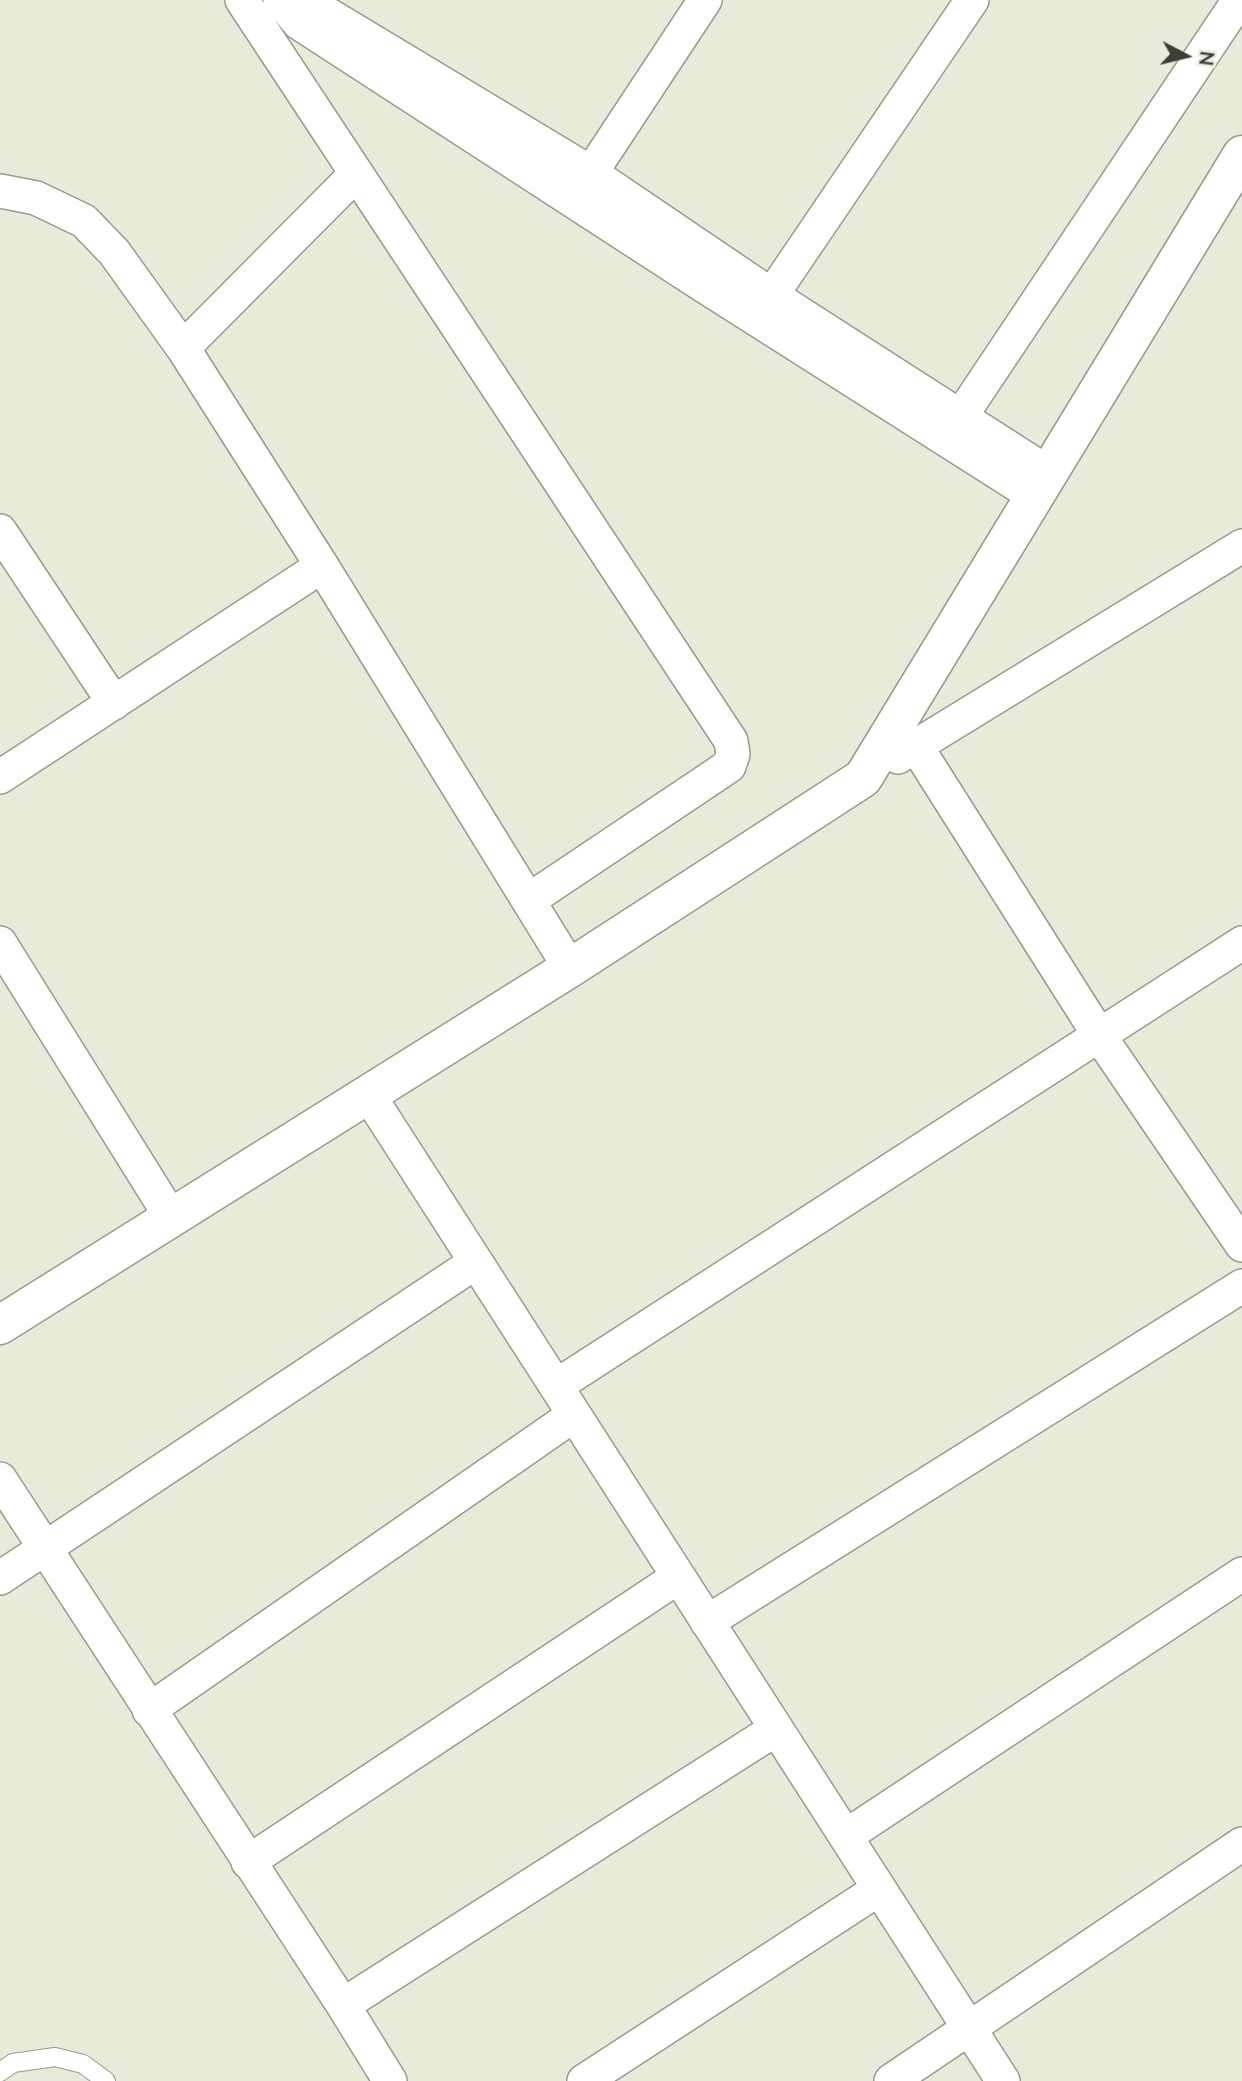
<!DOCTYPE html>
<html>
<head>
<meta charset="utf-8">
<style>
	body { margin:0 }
	#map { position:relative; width:1242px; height:2081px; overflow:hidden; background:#e7ebda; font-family:Mulish,sans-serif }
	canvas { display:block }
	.north { position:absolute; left:1151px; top:21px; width:70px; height:70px; -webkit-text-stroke:5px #e7ebda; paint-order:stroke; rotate:97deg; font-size:19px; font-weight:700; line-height:28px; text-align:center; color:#3c3e37 }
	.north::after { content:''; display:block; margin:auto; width:24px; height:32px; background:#3c3e37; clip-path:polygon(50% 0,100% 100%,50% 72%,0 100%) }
</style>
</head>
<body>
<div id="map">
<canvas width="1242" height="2081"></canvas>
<div class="north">N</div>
</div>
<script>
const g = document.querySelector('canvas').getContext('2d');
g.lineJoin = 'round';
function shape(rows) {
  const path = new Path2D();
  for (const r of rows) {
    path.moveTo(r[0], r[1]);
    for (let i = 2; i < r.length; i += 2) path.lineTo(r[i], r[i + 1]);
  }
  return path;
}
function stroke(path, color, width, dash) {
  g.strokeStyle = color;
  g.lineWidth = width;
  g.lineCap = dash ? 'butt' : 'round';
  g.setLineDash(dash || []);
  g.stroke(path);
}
const lane = shape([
	[0,2072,13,2063,55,2057,83,2064,106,2081]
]);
const street = shape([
	[242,0,731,741,733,754,729,766,529,900],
	[280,0,299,23,701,284,1035,496],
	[296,0,309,3,591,173,771,295,1048,473],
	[0,191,36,198,84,221,114,252,183,348,322,566,570,968],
	[579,191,705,0],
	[759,314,972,0],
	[183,348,356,174],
	[961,416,1239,0],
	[0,531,114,703],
	[916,746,1099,1035,1242,1245],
	[898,757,1242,546],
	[0,777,322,566],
	[0,943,171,1217],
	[368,1094,1003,2081],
	[556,1386,1242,943],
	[0,1479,343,2005,390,2081],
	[0,1578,476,1262],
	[707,1622,1242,1286],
	[149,1710,574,1415],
	[846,1836,1242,1574],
	[248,1862,678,1577],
	[343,2005,776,1729],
	[584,2081,879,1889],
	[891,2081,1242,1844]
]);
const secondary = shape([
	[0,1325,570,968,863,778,1242,155]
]);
stroke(lane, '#989b8b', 20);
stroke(street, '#989b8b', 36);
stroke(secondary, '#989b8b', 41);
stroke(lane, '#fff', 18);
stroke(street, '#fff', 33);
stroke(secondary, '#fff', 38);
</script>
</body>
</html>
